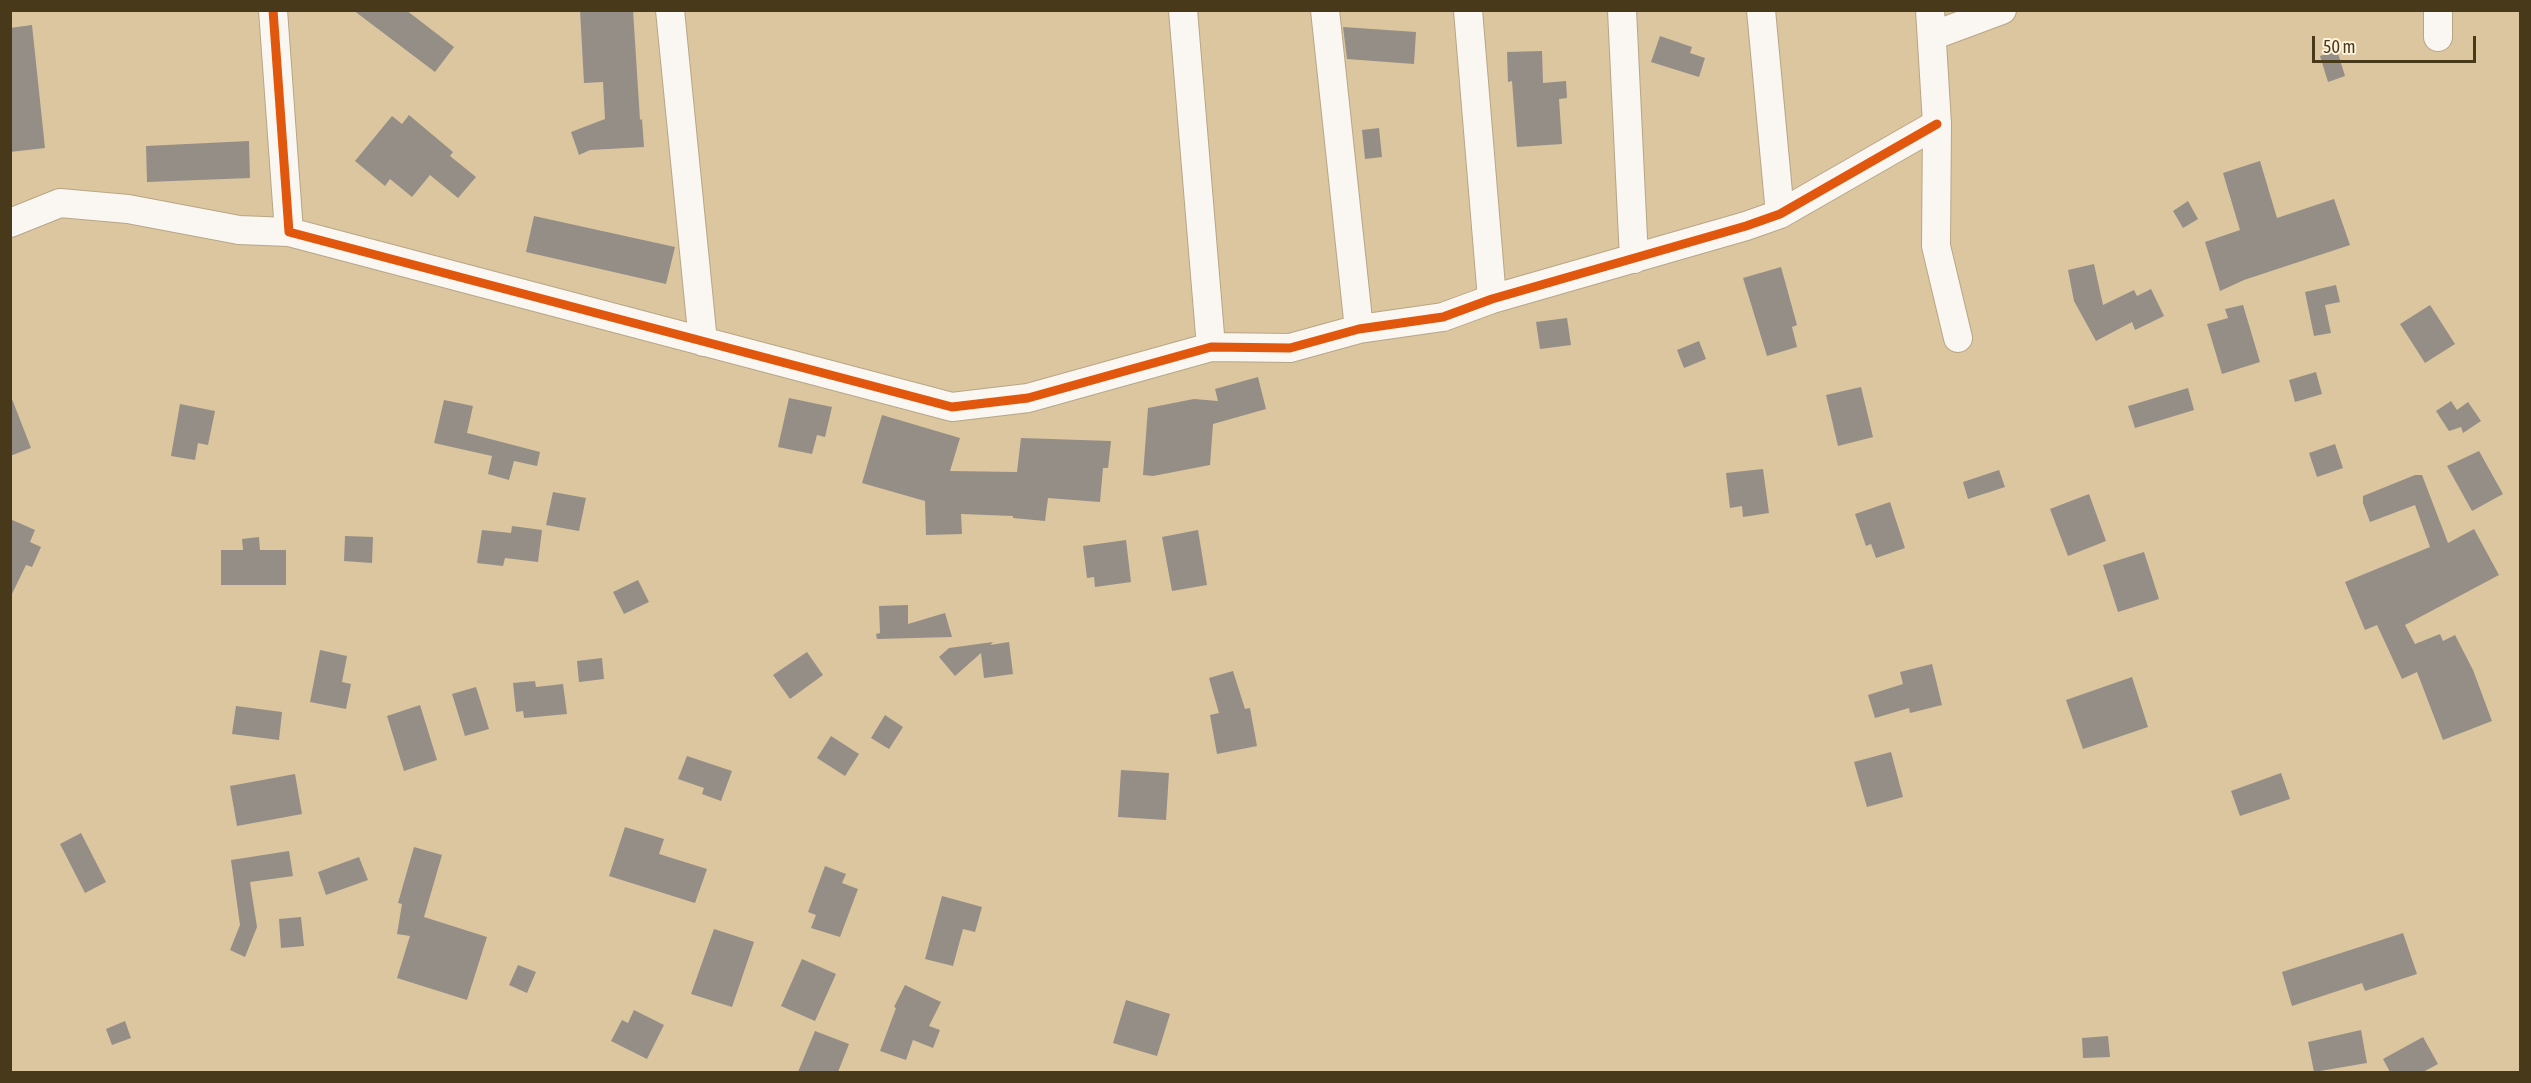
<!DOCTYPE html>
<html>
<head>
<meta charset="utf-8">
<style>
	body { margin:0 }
	#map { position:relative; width:2531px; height:1083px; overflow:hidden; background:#dbc69f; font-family:"Asap Condensed",sans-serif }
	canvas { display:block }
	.frame { position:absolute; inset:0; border:12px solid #48391b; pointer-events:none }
	.scale { position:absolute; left:2312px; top:36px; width:164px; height:27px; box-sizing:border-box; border:3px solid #48391b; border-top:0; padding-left:8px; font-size:18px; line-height:21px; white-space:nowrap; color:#48391b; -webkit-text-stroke:4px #fff3de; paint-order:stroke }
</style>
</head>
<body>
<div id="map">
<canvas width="2531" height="1083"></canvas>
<div class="frame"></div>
<div class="scale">50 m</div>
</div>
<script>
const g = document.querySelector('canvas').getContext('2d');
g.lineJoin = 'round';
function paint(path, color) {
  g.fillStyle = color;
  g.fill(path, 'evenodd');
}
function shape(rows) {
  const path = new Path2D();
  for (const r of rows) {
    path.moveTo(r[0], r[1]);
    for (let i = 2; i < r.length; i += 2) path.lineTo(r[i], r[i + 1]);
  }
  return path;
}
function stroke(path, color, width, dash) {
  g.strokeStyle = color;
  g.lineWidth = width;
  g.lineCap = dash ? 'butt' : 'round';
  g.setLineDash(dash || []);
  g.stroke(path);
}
const building = shape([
	[353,10,406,10,454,47,435,72],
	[580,10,633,10,640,120,642,119,644,147,590,150,579,155,571,132,605,119,603,82,584,83],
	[32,25,45,148,10,152,10,28],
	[1343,27,1416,32,1414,64,1347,59],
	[1660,36,1692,47,1690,53,1705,58,1699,77,1651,62],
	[2337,50,2345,76,2328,82,2320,56],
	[1542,51,1543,83,1566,81,1567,98,1559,99,1562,144,1517,147,1512,81,1508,82,1507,52],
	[409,115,453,152,450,156,476,177,458,198,430,175,412,197,390,179,385,186,355,161,392,116,402,124],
	[1379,128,1382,157,1365,159,1362,130],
	[249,141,250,178,147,182,146,146],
	[2260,161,2277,218,2334,199,2350,245,2244,280,2220,291,2205,242,2240,230,2223,173],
	[2188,201,2198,219,2183,228,2173,211],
	[534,216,675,247,666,284,526,252],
	[2094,264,2103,305,2134,290,2137,296,2151,289,2164,316,2135,330,2132,322,2096,341,2074,301,2068,270],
	[1781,267,1797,325,1792,327,1797,347,1767,356,1743,278],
	[2336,285,2340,302,2325,305,2331,333,2314,336,2305,292],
	[2243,305,2260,362,2222,374,2207,324,2228,318,2225,309],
	[2430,305,2455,344,2425,363,2400,324],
	[1567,318,1571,345,1540,349,1536,322],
	[1699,341,1706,359,1684,368,1677,350],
	[2316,372,2322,394,2295,402,2289,380],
	[1258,377,1266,409,1213,424,1210,465,1153,476,1143,475,1148,408,1194,399,1218,401,1215,389],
	[1861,387,1873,437,1838,446,1826,395],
	[2188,388,2194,410,2135,428,2128,406],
	[789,398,832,407,825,437,817,435,812,454,778,447],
	[10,399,12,399,31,448,10,456],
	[444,400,473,406,467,433,540,452,537,466,514,461,509,480,488,474,492,456,434,443],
	[2451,401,2457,410,2468,402,2481,421,2463,433,2461,427,2449,431,2436,411],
	[180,404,215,411,208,445,198,443,195,460,171,456],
	[882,415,960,438,950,471,1017,472,1021,438,1111,441,1108,468,1103,468,1100,502,1048,498,1045,521,1013,518,1013,516,961,514,962,534,926,535,925,501,862,483],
	[2335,444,2343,468,2317,477,2309,453],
	[2479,451,2503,494,2472,511,2447,466],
	[1763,469,1769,513,1743,517,1742,506,1730,508,1726,473],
	[1999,470,2005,487,1968,499,1963,482],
	[2415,475,2422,475,2448,543,2474,529,2499,575,2405,625,2415,644,2440,634,2443,641,2455,635,2473,670,2492,721,2443,740,2417,672,2402,679,2377,625,2365,630,2345,582,2430,547,2415,505,2370,522,2363,503,2363,496],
	[553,492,586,498,579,531,546,525],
	[2089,494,2106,541,2068,556,2050,509],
	[1890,502,1905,548,1876,558,1871,544,1866,546,1855,514],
	[10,519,35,530,30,542,41,547,32,567,26,565,10,598],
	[512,526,542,530,538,562,505,558,503,566,477,563,482,530,511,533],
	[1198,530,1207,585,1172,591,1162,537],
	[345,536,373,537,372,563,344,561],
	[259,537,260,550,286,550,286,585,221,585,221,550,243,550,242,539],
	[1126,540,1131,582,1095,587,1094,577,1087,578,1083,546],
	[2144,552,2159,599,2118,612,2103,565],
	[638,580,649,602,624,614,613,592],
	[908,605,908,624,945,613,952,637,877,639,876,634,880,633,879,606],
	[993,642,990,645,1009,642,1013,674,984,678,981,653,955,676,939,657,949,648],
	[320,650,347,656,342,682,351,684,346,709,310,702],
	[807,652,823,675,790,699,773,675],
	[602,658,604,679,579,682,577,661],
	[1932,664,1942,705,1910,713,1909,708,1875,718,1868,695,1903,684,1900,672],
	[1233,671,1245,709,1250,708,1257,746,1217,754,1210,715,1219,713,1209,678],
	[2132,677,2148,727,2083,749,2066,700],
	[535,681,536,687,563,684,567,714,524,718,523,711,516,712,513,683],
	[476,687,489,729,465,736,452,694],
	[420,705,437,760,404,771,387,716],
	[236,706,282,712,279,740,232,734],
	[885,715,903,727,889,749,871,738],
	[831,736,859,754,845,776,817,758],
	[1891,752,1903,797,1867,807,1854,762],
	[687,756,732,771,721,801,702,794,704,788,678,779],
	[1121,770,1169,773,1166,820,1118,817],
	[2281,773,2290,799,2240,816,2231,791],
	[295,774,302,814,237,826,230,786],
	[625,827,664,839,659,854,707,869,695,903,609,876],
	[81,833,106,882,85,893,60,844],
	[414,847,442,855,424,917,487,937,467,1000,397,978,410,936,397,934,402,904,398,903],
	[289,851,293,876,250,882,257,927,245,957,230,950,240,925,231,860],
	[359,857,368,880,326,895,318,872],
	[825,866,846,874,842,883,858,889,840,937,811,928,816,915,808,912],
	[942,896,982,907,975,932,963,929,953,966,925,959],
	[301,917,304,946,281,948,279,919],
	[714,929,754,942,732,1007,691,994],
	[2403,933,2417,974,2365,991,2362,983,2292,1006,2282,972],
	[802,959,836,974,815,1021,781,1006],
	[518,965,536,972,527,993,509,985],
	[905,985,941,1002,929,1026,940,1030,933,1048,913,1040,906,1060,880,1051,896,1008,894,1007],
	[1126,1000,1170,1014,1157,1056,1113,1043],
	[634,1010,664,1025,647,1059,611,1041,622,1020,628,1023],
	[125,1021,131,1038,112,1045,106,1029],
	[2361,1030,2367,1063,2314,1072,2308,1042],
	[815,1031,849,1044,838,1072,798,1072],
	[2108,1036,2110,1057,2083,1058,2082,1038],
	[2423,1037,2438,1064,2423,1072,2390,1072,2383,1059]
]);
const minor = shape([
	[273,10,289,232,952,407,1028,398,1211,347,1290,348,1359,329,1443,317,1492,299,1746,226,1780,214,1937,124],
	[670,10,703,342],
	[1183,10,1211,347],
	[1325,10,1359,329],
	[1468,10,1492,299],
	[1622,10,1634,259],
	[1761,10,1780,214],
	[1930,10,1937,124,1936,246,1958,338],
	[2438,10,2438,37],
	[1932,36,2002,10],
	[10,223,60,203,128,209,239,230,289,232]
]);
const cycleway = shape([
	[273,10,289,232,952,407,1028,398,1211,347,1290,348,1359,329,1443,317,1492,299,1746,226,1780,214,1937,124]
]);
paint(building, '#948e87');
stroke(minor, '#b7a686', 30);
stroke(minor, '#faf6f1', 28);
stroke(cycleway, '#e0570d', 9);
</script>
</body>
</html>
